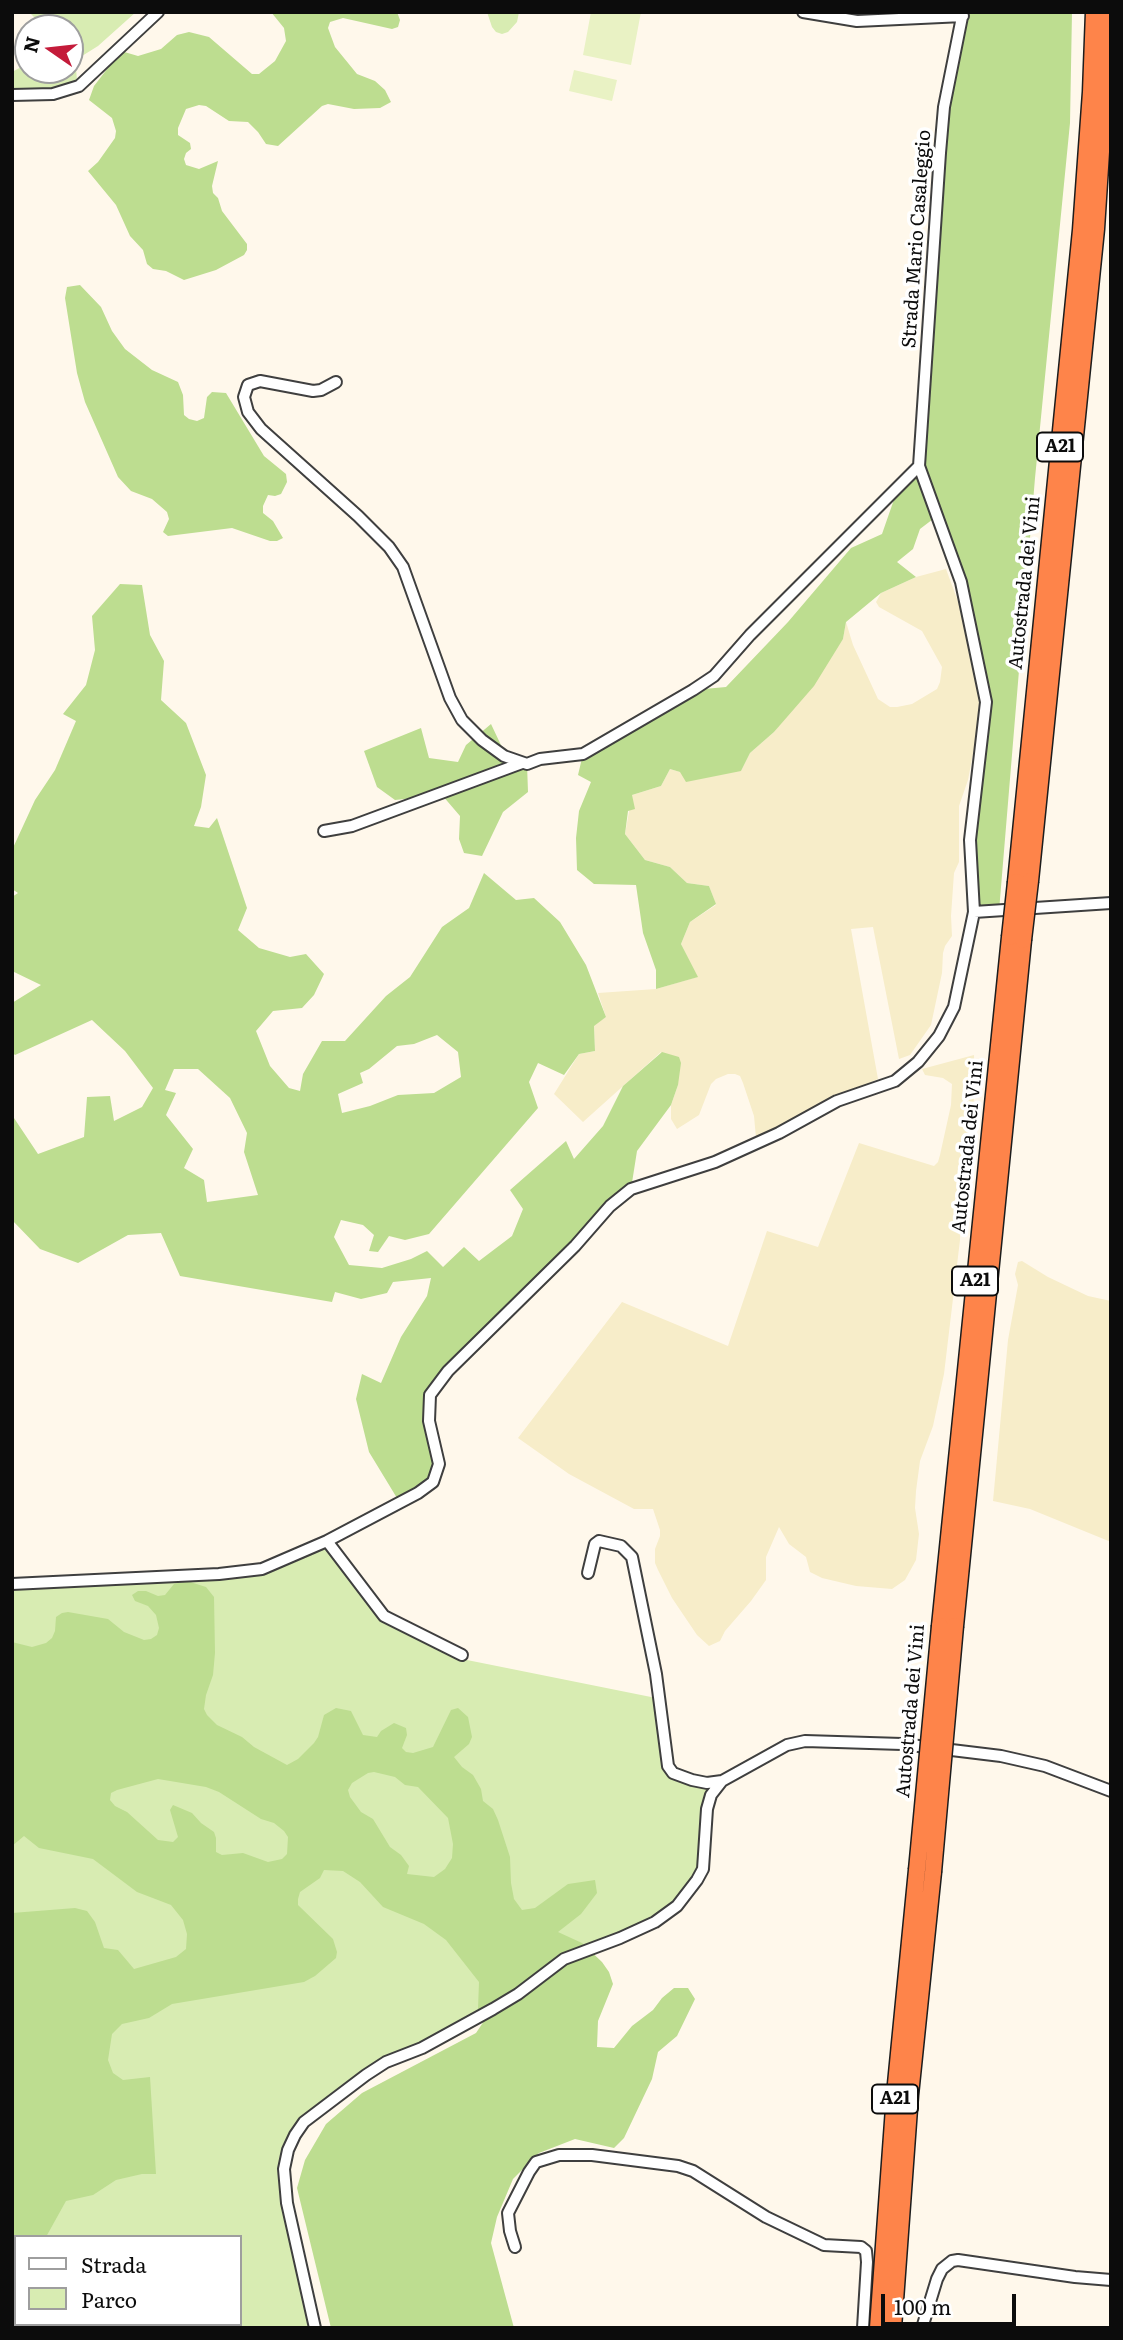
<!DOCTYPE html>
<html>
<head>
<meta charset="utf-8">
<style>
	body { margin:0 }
	#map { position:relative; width:1123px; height:2340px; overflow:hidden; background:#fff8eb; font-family:Literata,serif }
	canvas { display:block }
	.frame { position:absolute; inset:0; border:14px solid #0c0c0c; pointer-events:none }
	.legend { position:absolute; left:14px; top:2235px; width:228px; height:91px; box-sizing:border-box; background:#fff; border:2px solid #9e9e9e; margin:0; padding:9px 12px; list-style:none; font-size:21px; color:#0c0c0c }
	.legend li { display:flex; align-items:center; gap:14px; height:35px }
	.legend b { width:35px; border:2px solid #9e9e9e }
	.north { position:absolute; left:14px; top:14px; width:70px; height:70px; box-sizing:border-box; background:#fff; border:2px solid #9e9e9e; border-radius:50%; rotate:284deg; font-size:19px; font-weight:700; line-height:28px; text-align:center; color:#0c0c0c }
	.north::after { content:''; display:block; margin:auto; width:24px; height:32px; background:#c41b3a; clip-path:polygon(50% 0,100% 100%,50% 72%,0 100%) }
	.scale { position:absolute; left:881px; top:2294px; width:135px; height:32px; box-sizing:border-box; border:4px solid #0c0c0c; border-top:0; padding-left:9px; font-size:21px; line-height:24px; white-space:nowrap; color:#0c0c0c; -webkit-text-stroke:5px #fff; paint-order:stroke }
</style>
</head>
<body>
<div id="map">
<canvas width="1123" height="2340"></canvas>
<div class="frame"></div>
<ul class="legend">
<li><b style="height:9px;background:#fff"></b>Strada</li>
<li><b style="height:19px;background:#d8ecb2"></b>Parco</li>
</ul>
<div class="north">N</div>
<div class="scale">100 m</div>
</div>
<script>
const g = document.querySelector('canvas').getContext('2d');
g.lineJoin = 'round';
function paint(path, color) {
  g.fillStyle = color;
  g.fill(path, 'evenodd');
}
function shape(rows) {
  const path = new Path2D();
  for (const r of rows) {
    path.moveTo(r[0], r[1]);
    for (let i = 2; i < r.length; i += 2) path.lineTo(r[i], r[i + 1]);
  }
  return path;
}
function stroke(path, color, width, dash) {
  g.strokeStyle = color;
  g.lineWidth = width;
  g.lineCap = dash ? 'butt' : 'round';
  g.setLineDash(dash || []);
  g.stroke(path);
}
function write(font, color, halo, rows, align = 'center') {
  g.font = font + ' Literata,serif';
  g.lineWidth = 7;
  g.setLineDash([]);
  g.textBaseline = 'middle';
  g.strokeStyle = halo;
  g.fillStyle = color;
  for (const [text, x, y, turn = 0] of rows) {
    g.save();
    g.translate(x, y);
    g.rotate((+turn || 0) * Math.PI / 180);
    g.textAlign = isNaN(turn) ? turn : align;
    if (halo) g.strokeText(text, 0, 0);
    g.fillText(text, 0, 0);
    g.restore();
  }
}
const farmland = shape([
	[946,569,970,634,978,682,979,705,975,743,968,780,959,806,959,862,954,873,951,916,952,936,945,946,943,953,942,973,931,1025,910,1055,899,1059,873,927,851,929,878,1079,811,1109,756,1138,754,1116,743,1083,740,1076,735,1074,728,1074,716,1079,711,1084,699,1115,677,1129,671,1119,671,1105,678,1085,661,1052,583,1122,554,1094,579,1054,595,1051,594,1025,606,1017,598,993,656,989,697,977,681,944,690,922,716,905,709,886,687,883,670,867,645,860,625,834,632,795,661,786,670,769,680,772,741,771,750,753,774,732,843,639,846,622,853,645,878,699,890,707,897,707,912,704,937,689,940,682,942,667,922,631,879,607,876,602,881,593,916,577],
	[974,1055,975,1087,965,1190,960,1214,960,1240,944,1374,933,1426,920,1461,916,1491,915,1508,919,1534,916,1560,905,1580,892,1589,856,1586,822,1578,810,1572,806,1557,789,1544,779,1527,766,1557,766,1580,751,1601,725,1631,720,1641,709,1646,697,1635,672,1598,658,1570,655,1563,655,1549,660,1536,660,1530,653,1509,634,1509,569,1474,518,1438,622,1302,728,1346,767,1231,818,1247,859,1143,934,1166,938,1162,940,1155,951,1105,952,1084,943,1078,925,1075,922,1069],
	[1022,1261,1048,1277,1088,1296,1111,1301,1111,1542,1030,1509,993,1501,1008,1340,1018,1285,1015,1274,1018,1262]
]);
const green = shape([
	[29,12,136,12,98,46,82,56,76,68,77,81,60,88,12,88,12,72,23,66,28,60,28,70,70,70,70,28,41,28,39,22],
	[487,12,519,12,517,22,508,32,502,34,496,32,492,27],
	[327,1541,384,1616,467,1660,656,1698,665,1767,707,1787,711,1795,703,1869,677,1906,518,1994,386,2062,304,2122,284,2169,315,2328,12,2328,12,1584,262,1569],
	[16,2237,240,2237,240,2324,16,2324]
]);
const forest = shape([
	[271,12,397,12,400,20,398,27,392,29,343,18,330,22,328,28,335,47,357,74,375,81,385,90,391,102,380,108,354,109,328,104,322,106,278,146,266,144,258,132,248,122,229,121,206,106,199,105,186,109,178,128,178,135,190,143,191,149,186,153,184,159,186,165,199,169,218,161,212,186,213,193,218,198,222,211,247,244,247,250,244,255,216,270,184,280,166,271,153,269,147,264,143,250,130,236,116,205,88,171,98,162,115,138,116,131,112,118,89,100,94,86,121,51,138,56,161,49,177,35,189,32,209,37,252,74,259,74,275,61,286,41,284,28],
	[963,12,1072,12,1070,123,1035,478,999,911,974,912,970,840,986,702,961,582,937,516,920,529,913,549,897,562,916,577,881,593,846,622,843,639,814,686,774,732,750,753,741,771,686,782,680,772,670,769,661,786,632,795,635,809,628,811,625,834,645,860,670,867,687,883,709,886,716,904,690,922,681,944,698,977,656,989,656,970,643,933,636,885,594,884,577,870,576,838,579,811,591,782,578,775,583,754,693,690,726,687,788,622,851,548,882,534,898,488,919,466,940,153],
	[80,285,101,307,112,331,125,349,152,370,178,382,183,395,184,415,189,419,197,421,204,418,207,397,212,392,226,393,264,456,286,474,287,482,281,494,275,496,268,495,263,506,263,513,273,521,283,538,277,541,270,541,232,528,168,536,163,532,169,519,167,512,152,499,131,491,118,477,85,402,77,373,65,298,67,287],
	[120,584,142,585,150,635,164,661,161,700,186,723,206,775,201,807,194,826,209,828,217,818,247,908,238,930,259,948,290,957,306,954,324,974,314,995,302,1008,273,1011,256,1031,270,1066,289,1088,300,1091,303,1074,322,1041,345,1041,386,996,410,977,442,927,469,908,484,873,516,900,534,898,560,922,586,965,606,1017,594,1026,595,1051,579,1054,564,1075,538,1063,529,1082,538,1108,429,1234,405,1240,389,1236,378,1252,369,1251,374,1235,363,1225,341,1220,334,1237,349,1265,382,1268,411,1259,427,1251,443,1267,464,1247,479,1261,512,1236,523,1209,510,1190,566,1141,574,1159,603,1126,623,1086,662,1052,679,1057,681,1063,678,1085,671,1105,637,1151,631,1189,430,1395,439,1464,433,1482,400,1503,369,1452,356,1399,362,1374,381,1383,401,1337,427,1296,431,1278,393,1282,387,1293,361,1299,335,1292,332,1302,180,1276,161,1233,128,1235,78,1263,40,1249,12,1220,12,1115,38,1154,84,1137,87,1097,110,1096,114,1121,142,1107,153,1088,125,1051,92,1020,15,1055,12,1052,12,1003,41,985,12,971,12,897,18,893,12,889,12,850,35,800,55,770,76,721,63,714,86,685,95,650,92,616],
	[437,1035,458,1052,461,1077,434,1093,398,1095,370,1106,342,1113,338,1094,363,1083,360,1073,369,1069,397,1046,414,1044],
	[174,1069,198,1069,230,1098,247,1133,244,1152,258,1195,207,1202,204,1180,184,1168,193,1149,166,1115,176,1093,165,1090],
	[491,724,508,760,527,764,528,792,503,812,482,856,464,853,459,839,460,816,442,795,395,800,377,787,364,751,421,728,429,758,458,762,466,745],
	[187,1581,206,1587,214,1597,215,1653,213,1675,206,1695,204,1709,207,1715,217,1725,242,1737,254,1747,287,1765,298,1759,314,1743,318,1737,324,1715,336,1708,351,1711,363,1735,377,1737,381,1731,394,1723,406,1728,407,1735,402,1748,406,1752,413,1753,433,1747,451,1710,458,1708,468,1717,472,1737,469,1744,454,1757,462,1767,473,1775,481,1789,483,1801,493,1809,498,1820,510,1857,511,1883,514,1899,522,1910,535,1908,568,1884,595,1880,597,1893,581,1914,558,1932,582,1943,602,1962,609,1972,613,1984,598,2021,597,2047,614,2048,632,2026,653,2010,662,1998,674,1988,688,1988,695,1999,677,2036,658,2052,652,2079,624,2138,614,2148,575,2139,539,2153,513,2179,497,2217,491,2243,514,2328,331,2328,297,2188,305,2160,326,2124,362,2093,476,2033,484,2021,478,2009,479,1982,446,1940,424,1924,383,1907,360,1882,343,1871,324,1870,320,1878,300,1892,298,1899,298,1905,333,1939,337,1952,336,1958,315,1976,304,1982,172,2004,149,2018,122,2024,112,2034,108,2060,113,2073,123,2080,150,2077,156,2174,142,2174,116,2180,93,2195,66,2201,46,2237,16,2237,16,2279,12,2281,12,1913,75,1908,87,1911,95,1922,104,1948,118,1950,134,1969,176,1957,186,1949,187,1934,183,1920,171,1905,137,1892,93,1859,39,1848,24,1836,12,1846,12,1642,32,1647,46,1643,52,1638,55,1631,56,1617,62,1613,68,1612,108,1619,124,1632,144,1640,151,1639,157,1635,159,1628,156,1615,148,1606,135,1601,132,1595,138,1591,146,1591,158,1596,165,1595,174,1584],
	[374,1772,395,1777,405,1785,418,1787,448,1818,453,1844,452,1858,445,1869,434,1877,407,1874,409,1866,401,1855,390,1847,373,1819,361,1812,350,1797,348,1790,352,1783,368,1773],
	[158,1779,206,1787,219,1792,261,1819,274,1823,284,1831,288,1837,287,1854,282,1859,268,1862,243,1853,222,1855,216,1852,216,1838,214,1832,201,1823,192,1813,173,1805,170,1810,178,1837,173,1842,158,1840,127,1812,115,1806,110,1800,111,1793,117,1790]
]);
const pitch = shape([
	[591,12,641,12,631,65,583,55],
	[574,70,617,80,612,101,569,91]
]);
const minor = shape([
	[803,12,857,21,963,16],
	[12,95,53,94,79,86,158,12],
	[336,382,321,390,313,391,260,381,248,385,244,397,248,412,261,429,358,516,389,547,403,567,450,698,462,720,482,740,504,756,527,764,540,759,583,754,693,690,714,676,750,635,919,466],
	[324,831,352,826,522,763],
	[974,912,1111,903],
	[327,1541,384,1616,462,1655],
	[588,1573,595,1544,599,1541,621,1546,632,1557,656,1674,668,1766,673,1773,692,1780,707,1783,722,1781],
	[12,1584,219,1574,262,1569,327,1541,418,1493,433,1482,439,1464,429,1421,430,1395,448,1371,575,1246,610,1206,631,1189,715,1162,779,1133,837,1101,895,1081,918,1062,939,1036,954,1007,974,912,970,840,986,702,961,582,919,466,940,153,944,107,963,12],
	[515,2247,510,2231,508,2213,529,2172,536,2162,559,2155,592,2155,678,2166,693,2171,766,2217,818,2242,824,2245,861,2247,866,2251,867,2262,863,2328],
	[315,2328,287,2203,284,2169,288,2150,295,2135,304,2122,366,2075,386,2062,422,2048,493,2009,518,1994,564,1959,620,1938,655,1922,677,1906,697,1880,703,1869,707,1809,711,1795,722,1781,787,1745,805,1741,902,1744,1001,1756,1045,1766,1111,1791],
	[922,2328,937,2279,942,2269,952,2261,958,2260,1075,2277,1111,2280]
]);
const highway = shape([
	[1030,881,1096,229,1105,90,1108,12],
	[1016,882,1081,230,1091,92,1094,12],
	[940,1626,1010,937],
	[955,1626,1023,940],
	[878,2328,895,2094,917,1870],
	[893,2328,910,2095,933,1872]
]);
const highwayBridge = shape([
	[1010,937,1016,882],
	[1023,940,1030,881],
	[917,1870,940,1626],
	[933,1872,955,1626]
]);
const shields = [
	[1060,447,46],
	[975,1281,46],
	[895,2099,46]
];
const shieldNames = [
	["A21",1060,447],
	["A21",975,1281],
	["A21",895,2099]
];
const streetNames = [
	["Strada Mario Casaleggio",917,239,-86],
	["Autostrada dei Vini",1025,583,-84],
	["Autostrada dei Vini",968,1147,-84],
	["Autostrada dei Vini",911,1711,-85]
];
paint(farmland, '#f7edc9');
paint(green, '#d8ecb2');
paint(forest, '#bddd90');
paint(pitch, '#e9f2c4');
stroke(minor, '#3f3f3f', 14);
stroke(highway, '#1d1d1d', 19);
stroke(minor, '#fff', 10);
stroke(highway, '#fe844a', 16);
stroke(highwayBridge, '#1d1d1d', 19, []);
stroke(highwayBridge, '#fe844a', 16);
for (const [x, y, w] of shields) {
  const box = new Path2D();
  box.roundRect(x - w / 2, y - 14.5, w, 29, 5);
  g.fillStyle = '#fff';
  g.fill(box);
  stroke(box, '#0c0c0c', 2);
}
write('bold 18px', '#0c0c0c', null, shieldNames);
write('19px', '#0c0c0c', '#fff', streetNames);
</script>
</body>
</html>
